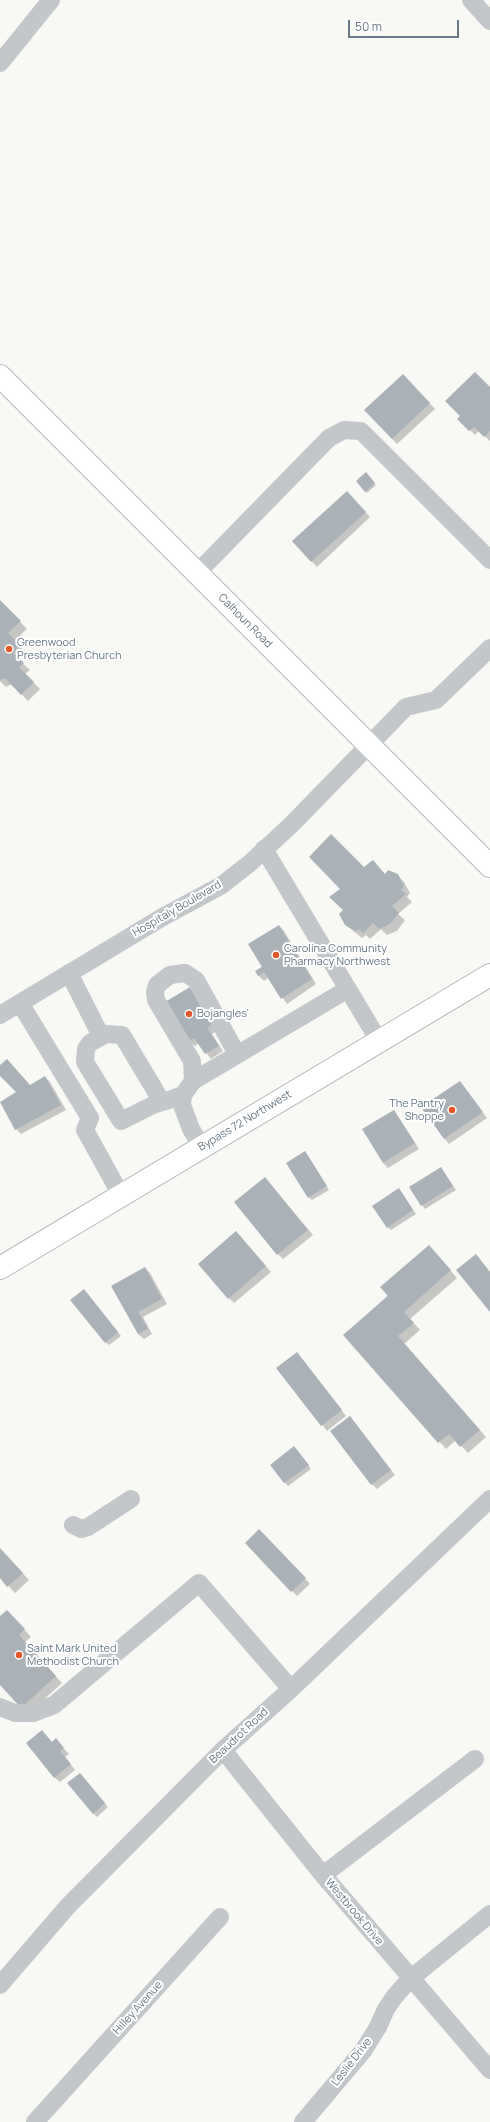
<!DOCTYPE html>
<html>
<head>
<meta charset="utf-8">
<style>
	body { margin:0 }
	#map { position:relative; width:490px; height:2122px; overflow:hidden; background:#f8f8f5; font-family:Manrope,sans-serif }
	canvas { display:block }
	.scale { position:absolute; left:348px; top:20px; width:111px; height:18px; box-sizing:border-box; border:2px solid #677886; border-top:0; padding-left:5px; font-size:12px; line-height:14px; white-space:nowrap; color:#677886; -webkit-text-stroke:3px #fff; paint-order:stroke }
</style>
</head>
<body>
<div id="map">
<canvas width="490" height="2122"></canvas>
<div class="scale">50 m</div>
</div>
<script>
const g = document.querySelector('canvas').getContext('2d');
g.lineJoin = 'round';
function paint(path, color) {
  g.fillStyle = color;
  g.fill(path, 'evenodd');
}
function shape(rows) {
  const path = new Path2D();
  for (const r of rows) {
    path.moveTo(r[0], r[1]);
    for (let i = 2; i < r.length; i += 2) path.lineTo(r[i], r[i + 1]);
  }
  return path;
}
function stroke(path, color, width, dash) {
  g.strokeStyle = color;
  g.lineWidth = width;
  g.lineCap = dash ? 'butt' : 'round';
  g.setLineDash(dash || []);
  g.stroke(path);
}
function write(font, color, halo, rows, align = 'center') {
  g.font = font + ' Manrope,sans-serif';
  g.lineWidth = 4;
  g.setLineDash([]);
  g.textBaseline = 'middle';
  g.strokeStyle = halo;
  g.fillStyle = color;
  for (const [text, x, y, turn = 0] of rows) {
    g.save();
    g.translate(x, y);
    g.rotate((+turn || 0) * Math.PI / 180);
    g.textAlign = isNaN(turn) ? turn : align;
    if (halo) g.strokeText(text, 0, 0);
    g.fillText(text, 0, 0);
    g.restore();
  }
}
const shadow = shape([
	[403,375,435,409,397,444,365,410],
	[490,388,490,441,479,431,475,435,459,419],
	[366,474,376,485,367,493,357,481],
	[347,492,370,517,317,567,293,542],
	[0,601,27,629,14,641,27,653,19,660,30,670,25,674,40,689,28,701,12,684,6,687,0,681],
	[364,868,386,875,397,875,404,882,410,893,407,897,412,902,398,914,405,920,397,931,387,935,381,929,370,939,366,935,362,938,346,925,344,910],
	[279,926,284,931,316,984,287,1004,269,977,264,981,258,975],
	[190,988,218,1030,212,1034,223,1051,211,1059,199,1043,195,1046,189,1041],
	[0,1066,30,1086,45,1077,50,1082,66,1110,21,1134,16,1129,18,1092,0,1075],
	[460,1082,487,1118,449,1144,444,1138],
	[394,1111,419,1149,388,1168,383,1163],
	[308,1156,329,1190,312,1200,309,1197],
	[441,1169,456,1190,425,1209,422,1205],
	[265,1178,313,1235,283,1259,278,1254],
	[402,1193,416,1214,391,1230,387,1227],
	[241,1238,271,1272,234,1303,229,1298],
	[435,1253,457,1278,410,1319,420,1330,404,1344,486,1437,468,1453,456,1440,446,1449,344,1335],
	[145,1268,150,1273,167,1304,143,1317,152,1334,144,1339,138,1334,112,1286],
	[87,1294,121,1336,109,1345,105,1342],
	[302,1359,346,1416,327,1431,278,1368],
	[350,1417,395,1475,377,1489,372,1484],
	[297,1450,311,1469,288,1486,271,1465],
	[259,1531,310,1584,297,1596,246,1543],
	[0,1549,29,1580,15,1593,0,1577],
	[0,1617,14,1618,31,1637,25,1642,62,1683,28,1714,0,1683],
	[56,1740,69,1754,65,1757,75,1770,60,1782,54,1777,52,1743],
	[83,1777,108,1807,97,1817,93,1813]
]);
const building = shape([
	[475,372,490,387,490,431,484,437,474,427,469,431,457,419,460,416,445,401],
	[403,374,430,403,392,439,364,410],
	[366,472,375,483,365,492,356,481],
	[347,491,366,512,311,562,292,541],
	[0,600,21,621,8,633,21,646,13,653,24,663,19,667,34,682,21,695,5,678,0,680],
	[331,834,364,867,373,860,385,874,388,870,398,874,404,886,401,890,406,894,392,906,399,913,390,924,379,929,373,923,363,933,359,929,355,931,345,925,339,914,343,910,329,897,340,889,309,857],
	[279,925,312,979,281,999,264,972,258,976,255,971,262,967,248,944],
	[190,987,213,1025,207,1028,219,1046,205,1054,194,1038,189,1041,165,1002],
	[7,1059,30,1085,45,1076,61,1105,15,1130,0,1102,16,1092,0,1076,0,1065],
	[460,1081,483,1112,444,1139,421,1107],
	[394,1110,415,1143,383,1163,362,1129],
	[305,1151,327,1186,308,1198,286,1163],
	[441,1167,453,1186,421,1206,409,1187],
	[265,1177,308,1230,277,1255,234,1202],
	[399,1188,413,1210,387,1228,372,1206],
	[236,1231,266,1266,228,1299,198,1264],
	[429,1245,451,1270,404,1312,414,1323,398,1336,480,1430,460,1447,449,1434,438,1443,343,1335,388,1296,380,1287],
	[476,1254,490,1272,490,1312,456,1270],
	[145,1267,162,1299,138,1312,148,1329,138,1334,111,1286],
	[84,1289,118,1332,105,1343,70,1300],
	[297,1352,342,1410,321,1426,276,1368],
	[350,1416,391,1470,371,1485,330,1431],
	[294,1446,309,1465,284,1483,270,1465],
	[259,1529,306,1578,291,1592,245,1543],
	[0,1548,23,1573,7,1587,0,1578],
	[7,1610,25,1629,19,1635,56,1676,21,1708,0,1685,0,1616],
	[42,1730,52,1742,56,1738,64,1748,60,1751,71,1764,54,1778,26,1743],
	[80,1773,105,1803,93,1814,67,1783]
]);
const minor = shape([
	[471,0,490,21],
	[0,63,51,0],
	[197,573,329,438,344,430,361,431,490,560],
	[264,849,379,1041],
	[69,973,101,1036],
	[20,1003,90,1118,85,1130,121,1195],
	[0,1015,161,918,222,885,250,863,291,825,406,707,436,700,490,648],
	[193,1081,192,1061,156,1000,155,992,157,985,170,975,185,973,196,980,237,1054],
	[162,1102,122,1035,106,1034,90,1043,86,1049,85,1062,121,1121,153,1105,162,1102,169,1100,183,1095],
	[202,1147,191,1129,182,1105,183,1095,193,1081,348,989],
	[73,1525,81,1529,88,1527,131,1499],
	[0,1707,15,1713,33,1713,54,1705,199,1583,291,1689],
	[223,1750,323,1875,490,2070],
	[323,1875,475,1759],
	[0,1985,68,1906,223,1750,291,1689,490,1499],
	[35,2122,220,1917],
	[303,2122,363,2051,378,2027,386,2009,395,1996,410,1979,490,1914]
]);
const major = shape([
	[0,376,490,866]
]);
const highway = shape([
	[0,1268,490,975]
]);
const markers = [
	[9,649,4,"#e35829"],
	[276,955,4,"#e35829"],
	[189,1014,4,"#e35829"],
	[452,1110,4,"#e35829"],
	[19,1655,4,"#e35829"]
];
const streetNames = [
	["Calhoun Road",245,621,45],
	["Hospitaly Boulevard",177,909,-30],
	["Bypass 72 Northwest",245,1121,-31],
	["Beaudrot Road",239,1736,-43],
	["Westbrook Drive",354,1912,50],
	["Hilley Avenue",138,2008,-48],
	["Leslie Drive",352,2062,-52]
];
const poiNames = [
	["Greenwood",17,643],
	["Presbyterian Church",17,656],
	["Carolina Community",284,949],
	["Pharmacy Northwest",284,962],
	["Bojangles'",197,1014],
	["The Pantry",444,1104,"right"],
	["Shoppe",444,1117,"right"],
	["Saint Mark United",27,1649],
	["Methodist Church",27,1662]
];
paint(shadow, '#0003');
paint(building, '#aab2b8');
stroke(major, '#b6bbbe', 24);
stroke(highway, '#b6babd', 24);
stroke(minor, '#c3c7ca', 18);
stroke(major, '#fff', 22);
stroke(highway, '#fff', 22);
for (const [x, y, r, color] of markers) {
  const dot = new Path2D();
  dot.arc(x, y, r, 0, 2 * Math.PI);
  g.fillStyle = color;
  g.fill(dot);
  stroke(dot, '#fff', 1.5);
}
write('11px', '#677886', '#fff', streetNames);
write('11px', '#677886', '#fff', poiNames, 'left');
</script>
</body>
</html>
